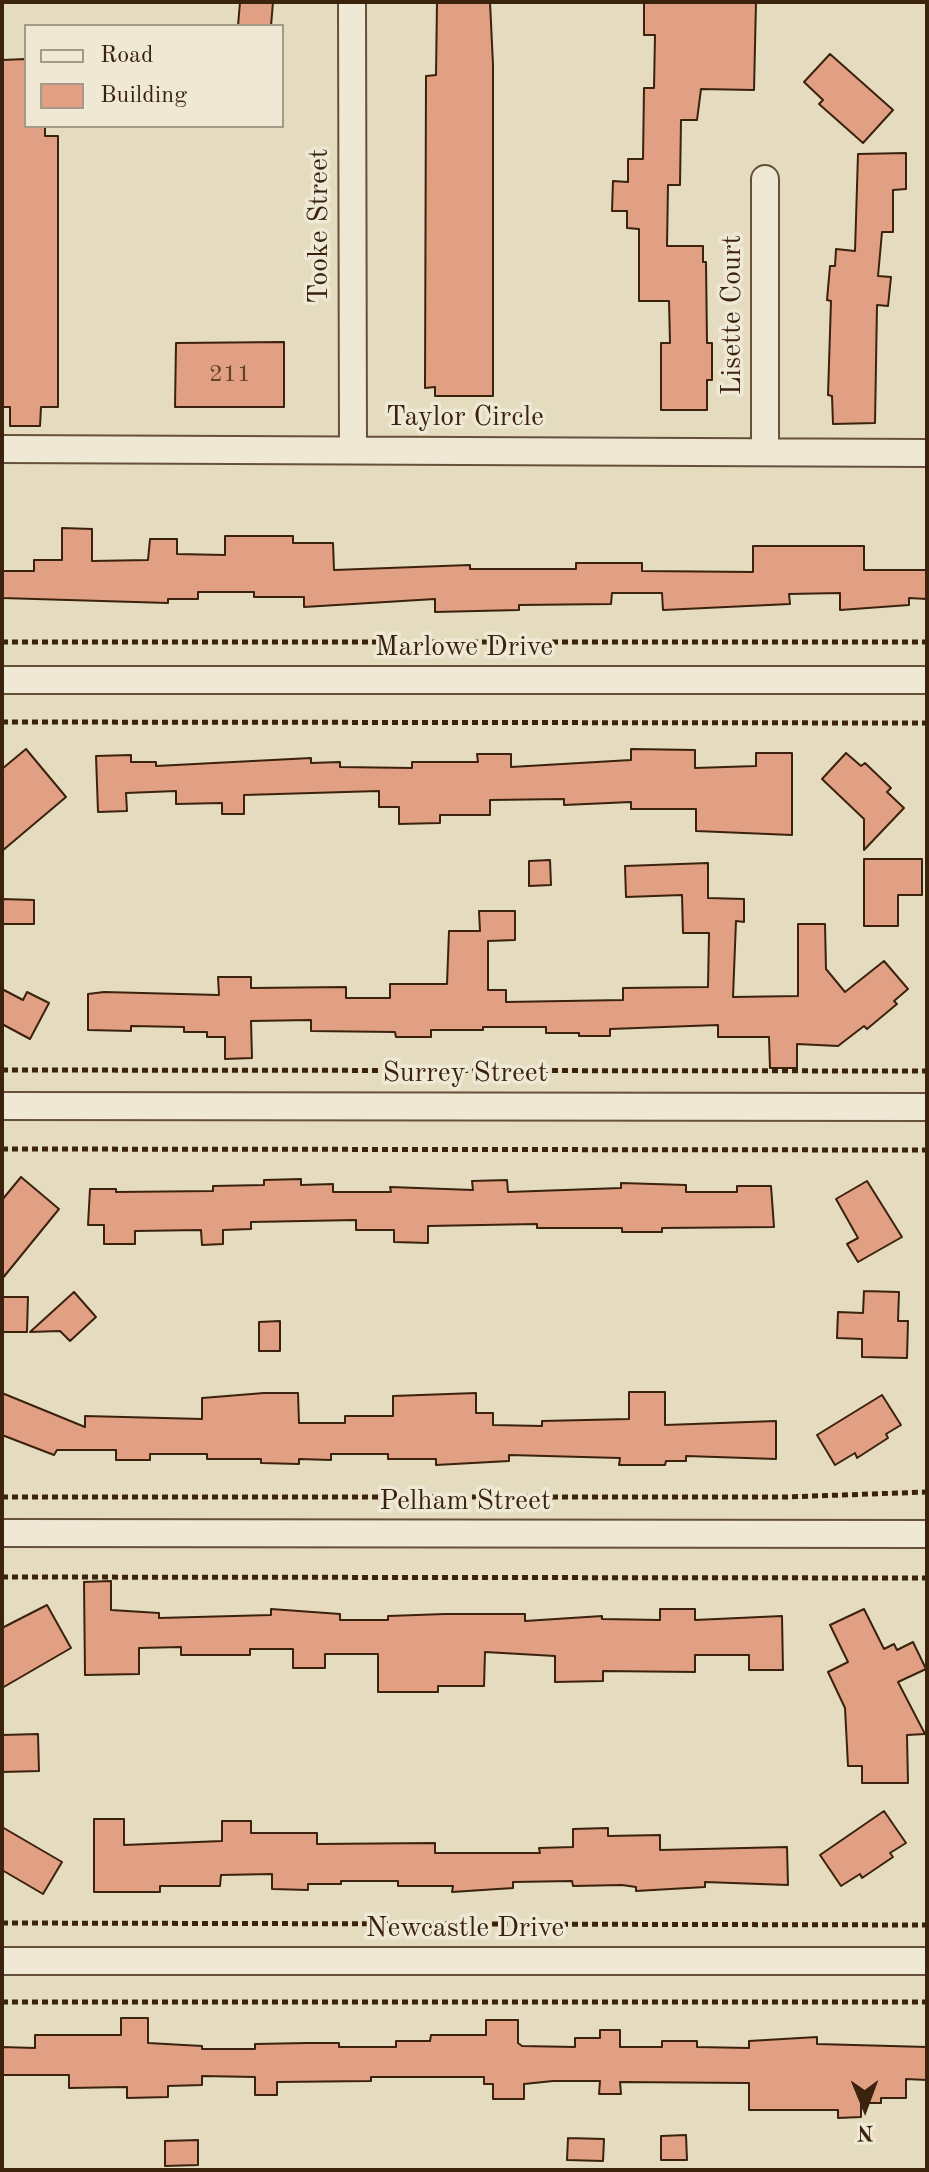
<!DOCTYPE html>
<html>
<head>
<meta charset="utf-8">
<style>
	body { margin:0 }
	#map { position:relative; width:929px; height:2172px; overflow:hidden; background:#e5dcbf; font-family:"Old Standard TT",serif }
	canvas { display:block }
	.frame { position:absolute; inset:0; border:4px solid #3b220c; pointer-events:none }
	.legend { position:absolute; left:24px; top:24px; width:260px; height:104px; box-sizing:border-box; background:#eee8d5; border:2px solid #a69985; margin:0; padding:10px 14px; list-style:none; font-size:24px; color:#3b220c }
	.legend li { display:flex; align-items:center; gap:16px; height:40px }
	.legend b { width:40px; border:2px solid #a69985 }
	.north { position:absolute; left:825px; top:2068px; width:80px; height:80px; -webkit-text-stroke:6px #eee8d5; paint-order:stroke; rotate:179deg; font-size:22px; font-weight:700; line-height:32px; text-align:center; color:#3b220c }
	.north::after { content:''; display:block; margin:auto; width:28px; height:36px; background:#3b220c; clip-path:polygon(50% 0,100% 100%,50% 72%,0 100%) }
</style>
</head>
<body>
<div id="map">
<canvas width="929" height="2172"></canvas>
<div class="frame"></div>
<ul class="legend">
<li><b style="height:10px;background:#eee8d5"></b>Road</li>
<li><b style="height:22px;background:#e1a084"></b>Building</li>
</ul>
<div class="north">N</div>
</div>
<script>
const g = document.querySelector('canvas').getContext('2d');
g.lineJoin = 'round';
function paint(path, color) {
  g.fillStyle = color;
  g.fill(path, 'evenodd');
}
function shape(rows) {
  const path = new Path2D();
  for (const r of rows) {
    path.moveTo(r[0], r[1]);
    for (let i = 2; i < r.length; i += 2) path.lineTo(r[i], r[i + 1]);
  }
  return path;
}
function stroke(path, color, width, dash) {
  g.strokeStyle = color;
  g.lineWidth = width;
  g.lineCap = dash ? 'butt' : 'round';
  g.setLineDash(dash || []);
  g.stroke(path);
}
function write(font, color, halo, rows, align = 'center') {
  g.font = font + ' "Old Standard TT",serif';
  g.lineWidth = 7;
  g.setLineDash([]);
  g.textBaseline = 'middle';
  g.strokeStyle = halo;
  g.fillStyle = color;
  for (const [text, x, y, turn = 0] of rows) {
    g.save();
    g.translate(x, y);
    g.rotate((+turn || 0) * Math.PI / 180);
    g.textAlign = isNaN(turn) ? turn : align;
    if (halo) g.strokeText(text, 0, 0);
    g.fillText(text, 0, 0);
    g.restore();
  }
}
const building = shape([
	[240,2,273,2,271,26,238,26,240,2],
	[437,2,490,2,493,65,493,396,435,396,435,387,425,388,426,76,436,75,437,2],
	[644,2,756,2,754,90,701,89,697,120,681,120,680,185,668,185,667,246,703,246,703,262,706,262,707,343,712,343,712,380,707,380,707,410,661,410,661,343,670,343,669,301,639,301,639,229,627,228,627,211,612,211,613,181,628,182,628,159,643,159,644,88,654,88,655,35,644,35,644,2],
	[830,54,893,110,863,143,819,104,823,100,804,82,830,54],
	[26,59,26,126,45,126,45,136,58,136,58,407,41,407,40,426,10,426,10,407,2,407,2,60,26,59],
	[906,153,906,189,893,190,893,232,882,232,878,276,891,277,888,306,877,305,875,423,833,424,832,396,828,395,831,301,827,300,830,266,835,266,836,249,855,251,858,154,906,153],
	[284,342,284,407,175,407,176,343,284,342],
	[62,528,92,529,92,561,148,560,150,539,177,539,177,554,225,555,225,536,293,536,293,543,333,543,334,570,470,565,470,569,576,569,576,563,642,563,642,571,753,572,753,546,864,546,864,570,927,570,927,599,909,598,909,605,840,610,840,593,789,594,790,604,663,610,662,593,612,593,611,604,519,605,519,610,435,612,435,599,304,607,304,597,254,597,254,592,198,592,198,599,168,599,168,603,2,598,2,571,34,571,34,560,62,560,62,528],
	[26,749,66,797,2,851,2,769,26,749],
	[631,749,695,750,695,768,756,766,756,753,792,753,792,835,696,831,696,809,631,809,631,802,564,805,564,799,490,800,490,815,440,815,440,823,399,824,399,807,379,807,379,791,244,795,244,814,222,814,222,803,176,804,176,791,126,793,127,811,98,812,96,756,131,755,131,762,156,762,156,766,311,758,311,763,340,762,340,767,412,768,412,762,478,762,477,754,511,754,511,767,631,760,631,749],
	[846,753,861,766,865,763,891,788,887,792,904,808,864,850,864,819,822,779,846,753],
	[864,859,922,859,922,895,898,895,898,926,864,926,864,859],
	[550,860,551,885,529,886,529,861,550,860],
	[708,863,708,898,744,899,744,922,736,921,733,997,798,996,798,924,825,924,826,969,845,992,884,961,908,989,894,1001,897,1004,867,1029,864,1026,838,1046,797,1044,797,1068,770,1068,769,1037,718,1037,718,1025,610,1029,610,1036,579,1036,579,1033,546,1033,546,1027,483,1027,483,1030,431,1030,431,1037,396,1037,395,1032,311,1031,311,1020,251,1021,252,1058,225,1059,225,1037,207,1037,207,1032,184,1032,184,1027,131,1026,131,1031,88,1030,88,994,104,992,219,995,218,977,251,977,251,988,346,987,346,998,390,998,390,984,447,984,449,931,480,931,479,911,515,911,515,940,488,941,488,990,506,990,506,1002,623,1000,623,988,708,987,709,933,683,933,682,895,626,897,625,866,708,863],
	[2,899,34,900,34,924,2,924,2,899],
	[2,989,23,1000,27,992,49,1003,30,1039,2,1024,2,989],
	[21,1177,59,1209,2,1279,2,1200,21,1177],
	[301,1179,301,1185,333,1184,333,1192,391,1192,390,1187,473,1190,472,1181,507,1180,508,1192,621,1188,621,1183,686,1185,686,1192,737,1192,737,1186,771,1186,774,1227,662,1228,662,1232,622,1232,622,1228,537,1228,537,1224,428,1226,428,1243,394,1242,394,1230,356,1230,356,1220,251,1222,251,1229,223,1230,223,1244,202,1245,201,1230,135,1231,135,1244,104,1244,104,1225,88,1225,90,1189,116,1189,116,1192,213,1191,213,1186,264,1185,264,1180,301,1179],
	[867,1181,902,1237,858,1262,847,1244,858,1238,836,1199,867,1181],
	[864,1291,899,1292,898,1321,908,1321,907,1358,862,1357,862,1339,837,1338,838,1312,863,1313,864,1291],
	[74,1292,96,1317,70,1341,60,1331,30,1332,74,1292],
	[2,1297,28,1297,27,1332,2,1332,2,1297],
	[280,1321,280,1351,259,1351,259,1322,280,1321],
	[629,1392,665,1392,665,1425,776,1421,776,1459,686,1456,686,1461,666,1461,665,1465,619,1465,620,1458,509,1455,509,1461,436,1465,436,1459,388,1459,388,1454,331,1454,331,1460,299,1459,299,1464,261,1463,261,1459,207,1459,207,1454,150,1454,150,1460,116,1460,116,1450,57,1450,54,1455,2,1435,2,1393,85,1427,85,1416,202,1419,202,1398,264,1393,298,1393,299,1423,345,1423,345,1416,393,1416,393,1396,476,1393,476,1413,493,1413,493,1425,542,1426,542,1421,629,1419,629,1392],
	[882,1395,901,1425,886,1434,888,1438,857,1458,855,1453,835,1465,817,1435,882,1395],
	[111,1581,111,1610,159,1613,159,1618,271,1615,271,1609,340,1614,340,1620,388,1620,388,1616,445,1614,525,1614,525,1621,602,1616,602,1619,660,1620,660,1609,695,1609,695,1620,782,1616,783,1670,749,1670,749,1655,695,1655,695,1672,603,1671,603,1681,555,1682,555,1656,485,1652,484,1686,438,1686,438,1692,378,1692,378,1654,325,1654,325,1668,293,1668,293,1649,250,1649,250,1655,181,1655,181,1647,139,1648,139,1674,85,1675,84,1582,111,1581],
	[47,1605,71,1648,2,1688,2,1628,47,1605],
	[864,1609,884,1649,894,1644,897,1650,913,1642,926,1669,898,1682,925,1734,907,1735,908,1783,862,1783,862,1766,848,1766,845,1708,828,1672,848,1662,830,1625,864,1609],
	[38,1734,39,1771,2,1772,2,1735,38,1734],
	[884,1811,906,1843,890,1853,893,1857,862,1878,860,1874,841,1886,820,1855,884,1811],
	[94,1819,124,1819,124,1845,222,1841,222,1821,251,1821,251,1833,317,1833,317,1844,435,1843,435,1853,540,1853,539,1848,573,1847,573,1829,608,1828,608,1836,660,1835,660,1850,787,1847,788,1885,705,1882,705,1887,636,1891,636,1887,622,1885,573,1886,572,1881,513,1882,513,1888,452,1892,453,1886,398,1886,398,1881,341,1881,341,1884,308,1884,308,1890,272,1889,272,1874,221,1875,220,1886,160,1886,160,1892,94,1892,94,1819],
	[2,1827,62,1862,43,1894,2,1870,2,1827],
	[121,2018,148,2018,148,2043,202,2046,202,2049,255,2049,255,2044,307,2043,339,2043,339,2047,396,2047,396,2041,430,2041,431,2035,486,2035,486,2020,518,2020,518,2043,522,2046,575,2047,575,2038,600,2038,600,2030,620,2030,620,2047,662,2047,662,2041,697,2041,697,2047,749,2048,749,2041,817,2037,817,2044,927,2047,927,2080,906,2079,906,2098,881,2098,881,2103,861,2103,861,2117,838,2118,838,2110,749,2110,749,2083,620,2082,621,2094,599,2094,600,2081,553,2081,524,2084,524,2099,493,2099,493,2084,484,2084,484,2077,371,2077,371,2081,277,2082,277,2095,255,2095,255,2077,202,2076,202,2085,168,2086,168,2097,127,2098,127,2087,69,2088,69,2075,2,2075,2,2047,35,2048,35,2035,121,2035,121,2018],
	[686,2135,687,2160,661,2160,661,2136,686,2135],
	[568,2138,604,2139,603,2161,567,2160,568,2138],
	[198,2140,198,2165,165,2166,165,2141,198,2140]
]);
const path = shape([
	[2,642,927,642],
	[2,722,927,723],
	[2,1070,927,1071],
	[2,1149,927,1150],
	[2,1497,785,1497,927,1492],
	[2,1577,927,1578],
	[2,1923,927,1925],
	[2,2002,927,2002]
]);
const minor = shape([
	[352,2,353,449],
	[765,179,765,452],
	[2,449,927,453],
	[2,680,927,680],
	[2,1106,927,1107],
	[2,1533,927,1534],
	[2,1961,927,1961]
]);
const numberNames = [
	["211",230,375]
];
const streetNames = [
	["Tooke Street",320,226,-90],
	["Lisette Court",733,315,-90],
	["Taylor Circle",465,418],
	["Marlowe Drive",464,648],
	["Surrey Street",465,1074],
	["Pelham Street",465,1502],
	["Newcastle Drive",465,1929]
];
paint(building, '#e1a084');
stroke(building, '#3b220c', 2);
stroke(minor, '#665039', 30);
stroke(path, '#3b220c', 5, [6, 4]);
stroke(minor, '#eee8d5', 26);
write('24px', '#64422a', null, numberNames);
write('28px', '#3b220c', '#eee8d5', streetNames);
</script>
</body>
</html>
